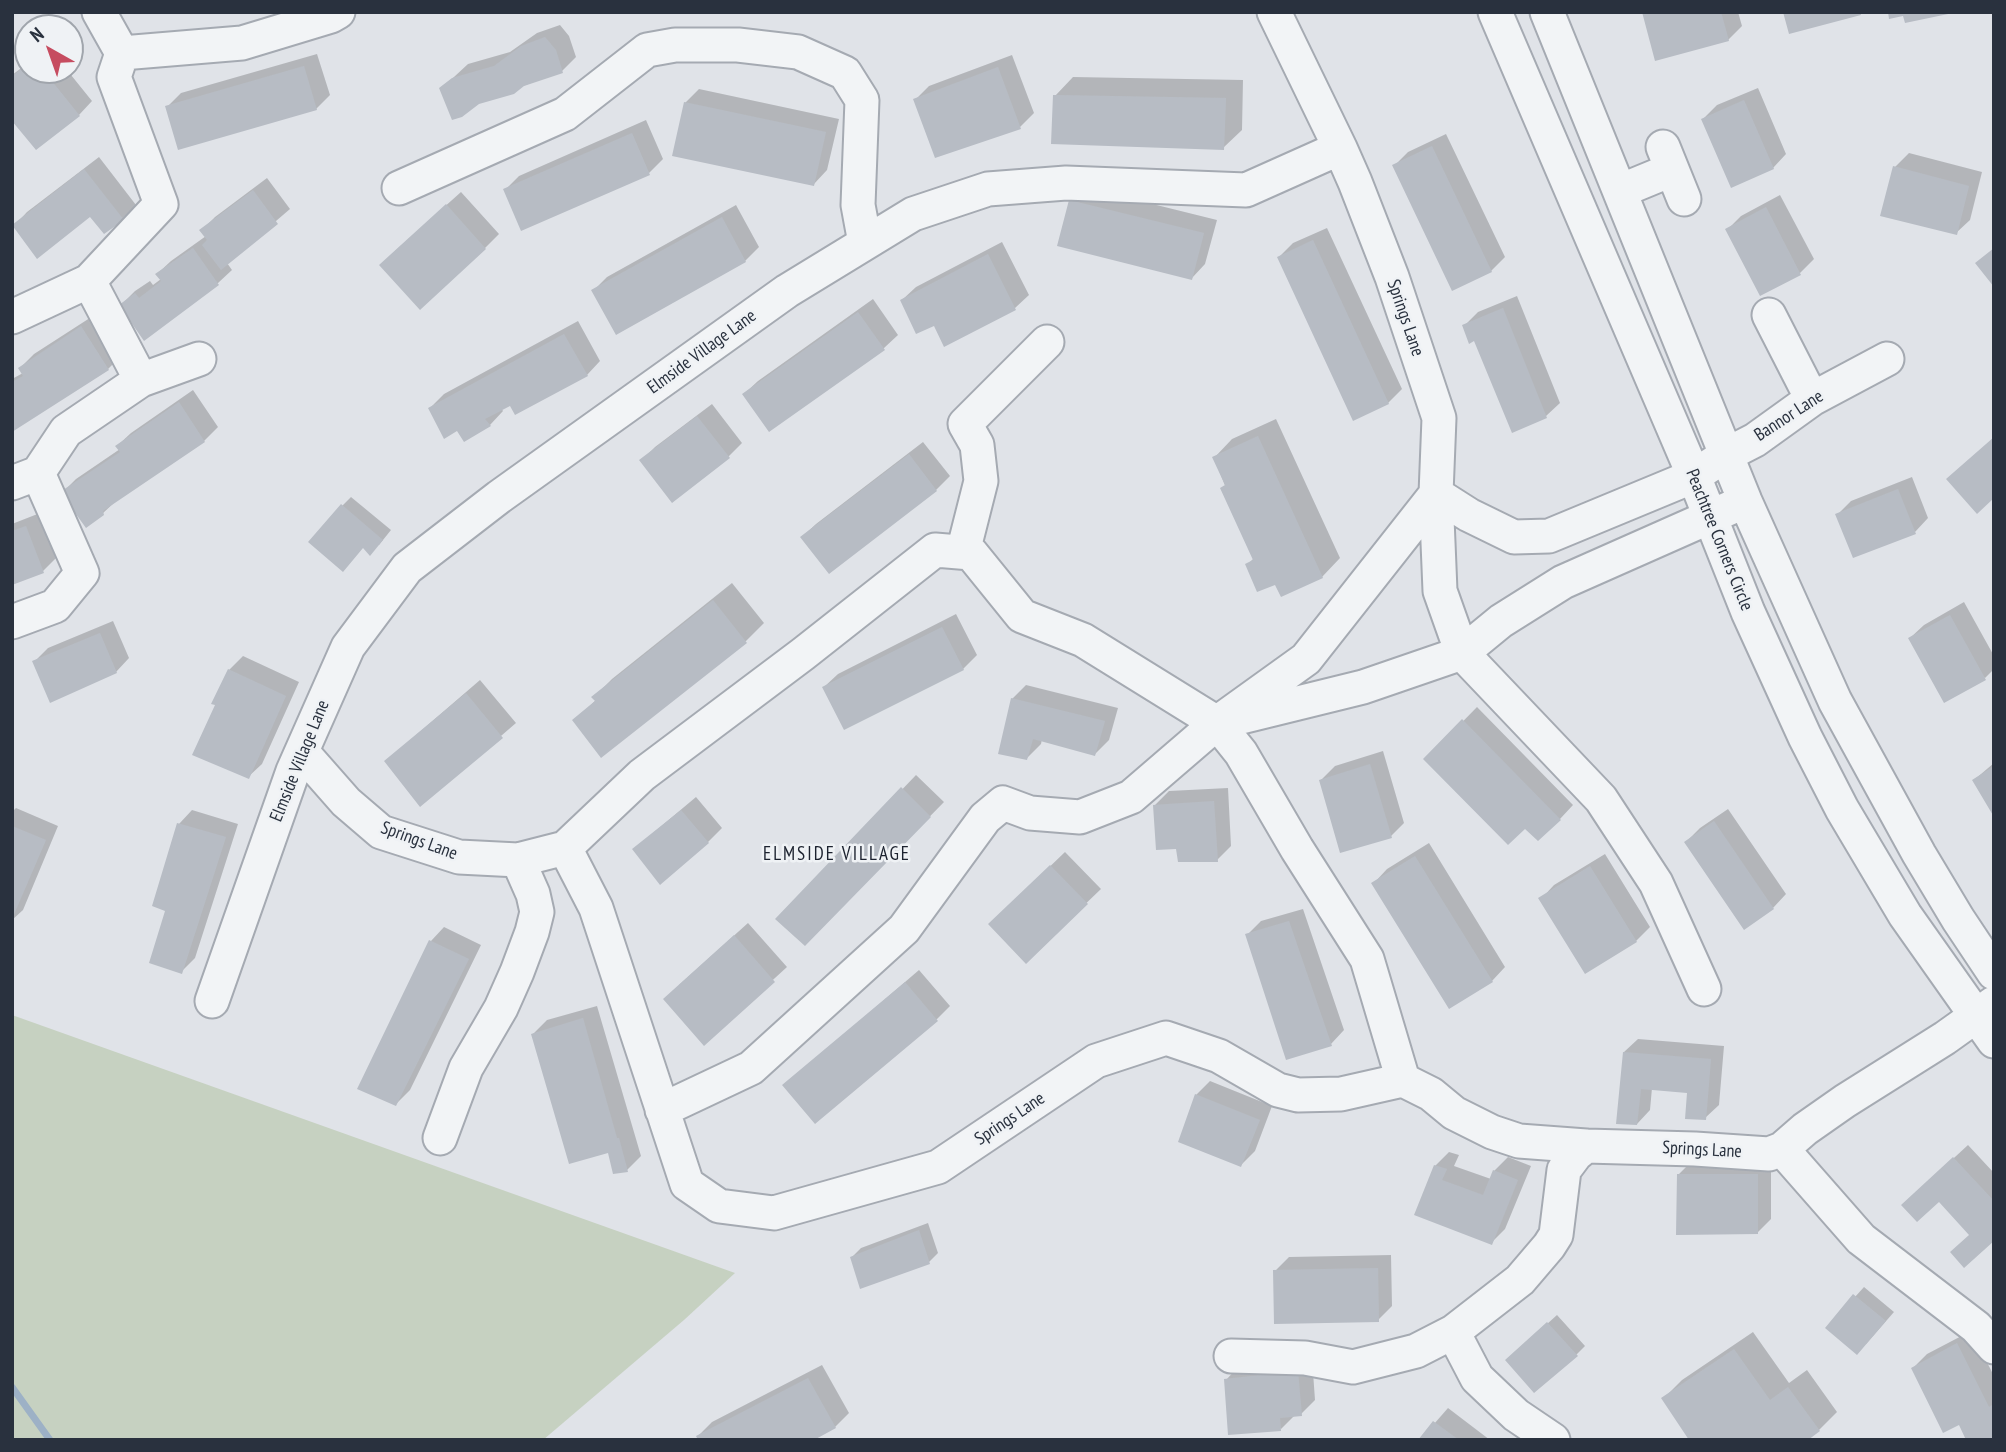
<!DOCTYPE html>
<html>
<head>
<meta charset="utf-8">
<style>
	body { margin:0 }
	#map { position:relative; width:2006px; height:1452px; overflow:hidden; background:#e0e3e8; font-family:"PT Sans Narrow",sans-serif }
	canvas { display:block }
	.frame { position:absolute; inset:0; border:14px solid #29313e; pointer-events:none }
	.north { position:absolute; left:14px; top:14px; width:70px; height:70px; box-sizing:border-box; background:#eff2f5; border:2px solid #a0a5ac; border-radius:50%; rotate:320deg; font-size:19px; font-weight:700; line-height:28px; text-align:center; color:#29313e }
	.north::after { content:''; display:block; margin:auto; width:24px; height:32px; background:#c64c60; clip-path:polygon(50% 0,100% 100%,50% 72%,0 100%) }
</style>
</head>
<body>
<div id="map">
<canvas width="2006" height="1452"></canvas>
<div class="frame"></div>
<div class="north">N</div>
</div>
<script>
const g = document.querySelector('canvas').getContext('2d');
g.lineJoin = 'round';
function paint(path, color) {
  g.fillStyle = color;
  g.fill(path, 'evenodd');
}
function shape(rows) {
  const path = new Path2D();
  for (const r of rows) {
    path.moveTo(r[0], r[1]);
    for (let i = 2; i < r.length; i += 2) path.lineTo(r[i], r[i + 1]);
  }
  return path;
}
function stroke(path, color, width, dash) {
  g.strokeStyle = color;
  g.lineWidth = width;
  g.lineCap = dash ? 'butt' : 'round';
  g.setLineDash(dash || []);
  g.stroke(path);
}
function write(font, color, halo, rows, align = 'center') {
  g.font = font + ' "PT Sans Narrow",sans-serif';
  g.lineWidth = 5;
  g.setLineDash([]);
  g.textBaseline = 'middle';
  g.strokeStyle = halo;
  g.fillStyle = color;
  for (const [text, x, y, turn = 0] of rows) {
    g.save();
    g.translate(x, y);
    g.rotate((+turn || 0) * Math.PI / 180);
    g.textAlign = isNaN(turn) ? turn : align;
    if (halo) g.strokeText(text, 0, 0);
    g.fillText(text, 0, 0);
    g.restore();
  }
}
const green = shape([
	[12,1015,735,1273,684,1320,543,1440,12,1440]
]);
const shadow = shape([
	[1644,12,1738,12,1742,26,1728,40],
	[560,25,569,36,576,57,562,71,479,103,441,89,468,64,510,52,537,33],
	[317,54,330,95,316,109,167,107,181,93],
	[1012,55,1034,113,1020,127,915,100,929,86],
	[28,63,28,70,67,70,92,101,79,115,12,118,12,75],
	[1073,77,1243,80,1242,130,1223,148,1055,96],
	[1758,88,1786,154,1773,168,1703,119,1717,105],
	[699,89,839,119,827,170,814,184,685,103],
	[646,120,663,159,649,173,522,229,505,190,519,176],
	[1446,134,1505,257,1491,271,1394,166,1408,152],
	[1909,153,1982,172,1970,220,1956,233,1895,167],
	[99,157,136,205,123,218,90,215,14,226,27,212],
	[267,178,290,209,227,263,232,270,218,283,144,338,121,305,135,291,150,281,153,285,161,279,157,274,171,261,206,236,202,230,215,217],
	[1084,187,1217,220,1205,264,1192,278,1070,201],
	[461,192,499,234,485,248,395,251],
	[1780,195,1814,259,1800,273,1761,294,1727,230,1741,216],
	[736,205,759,247,745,261,617,333,593,291,607,277],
	[1327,228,1402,389,1388,403,1279,257,1293,243],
	[1002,242,1029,295,1015,308,934,324,902,300,916,287],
	[1517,296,1560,403,1546,416,1512,430,1475,339,1464,326,1478,312],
	[873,299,898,335,884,348,769,430,744,394,758,381],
	[96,314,122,355,108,369,12,430,12,379,23,373,20,368,34,354],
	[578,321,600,361,587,375,510,403,501,408,503,411,490,425,457,429,430,408,444,394],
	[193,390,218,427,204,441,117,500,102,514,63,492,76,479,120,449,117,446,131,433],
	[712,404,742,443,728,457,642,460,655,447],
	[1276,419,1340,558,1322,577,1276,582,1247,565,1254,558,1214,458,1232,439],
	[923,442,950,476,936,490,802,537,816,524],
	[1912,477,1928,518,1915,532,1837,515,1851,501],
	[351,497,391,530,379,545,342,506],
	[40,513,57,557,43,571,12,583,12,524],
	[732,583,764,623,746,641,575,720,596,700,594,697,612,679],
	[1964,602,1994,656,1994,669,1985,678,1910,638,1924,625],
	[956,614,977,655,963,669,824,687,838,674],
	[113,621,129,658,116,672,34,662,48,648],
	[243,656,299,682,262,764,248,777,217,705,229,670],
	[480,680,516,723,421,805,386,761],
	[1026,685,1118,708,1109,740,1095,754,1042,739,1041,744,1027,758,1012,699],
	[1477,707,1573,805,1560,819,1525,826,1426,759],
	[1383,751,1404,823,1391,836,1321,780,1335,766],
	[1994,763,1994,813,1974,780],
	[916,775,944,802,805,944,778,919],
	[1228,788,1231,846,1217,860,1178,848,1155,805,1169,791],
	[696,797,722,828,708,842,634,849],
	[16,808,58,826,23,910,12,920,12,812],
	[1728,809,1786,894,1773,908,1686,842,1700,828],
	[192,810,238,824,195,958,181,972,168,910,179,824],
	[1429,843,1505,967,1492,981,1374,883,1387,869],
	[1065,852,1101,889,1026,961,990,924],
	[1605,854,1650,927,1636,941,1541,899,1554,885],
	[1303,909,1344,1030,1331,1044,1247,935,1261,921],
	[748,923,787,967,704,1043,679,985],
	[444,927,481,945,410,1090,396,1104,431,941],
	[919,970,950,1006,936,1020,785,1085],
	[597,1006,641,1156,627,1170,609,1151,533,1034,547,1020],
	[1638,1039,1724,1046,1719,1105,1705,1118,1689,1091,1652,1088,1650,1110,1637,1124,1624,1052],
	[1210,1081,1272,1106,1255,1151,1241,1165,1196,1095],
	[1968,1145,1994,1173,1994,1238,1971,1234,1939,1199,1917,1192],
	[1449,1152,1459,1155,1454,1166,1491,1179,1494,1171,1508,1157,1531,1166,1505,1229,1491,1243,1416,1214,1435,1166],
	[1692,1161,1771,1161,1771,1219,1757,1233,1678,1175],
	[928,1223,938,1253,929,1262,852,1257,861,1248],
	[1391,1255,1392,1306,1378,1320,1275,1271,1289,1257],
	[1864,1287,1894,1312,1866,1344,1827,1328],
	[1557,1315,1585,1346,1576,1355,1516,1352],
	[1971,1331,1994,1376,1994,1440,1959,1423,1913,1368,1927,1354],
	[1753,1332,1789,1383,1807,1370,1837,1412,1819,1430,1663,1399,1682,1380],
	[1312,1358,1315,1400,1301,1414,1295,1415,1281,1429,1226,1380,1239,1366],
	[822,1365,849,1413,835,1427,698,1436,712,1422],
	[1448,1408,1490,1440,1420,1440]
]);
const stream = shape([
	[12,1387,50,1440]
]);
const building = shape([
	[1642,12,1721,12,1729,41,1655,61],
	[1783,12,1860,12,1861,15,1789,34],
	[1888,12,1953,12,1953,13,1905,23,1903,16,1889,19],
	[545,37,556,50,563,73,524,86,514,94,479,104,462,117,452,120,439,88,452,78,494,66,521,46],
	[28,64,28,70,43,70,80,116,36,150,12,121,12,76],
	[304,66,317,110,178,150,165,106],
	[998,67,1021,129,935,158,913,99],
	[1053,95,1226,98,1224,150,1051,144],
	[1744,100,1774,169,1731,188,1701,119],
	[684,102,826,132,814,186,672,156],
	[632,133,650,175,521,231,503,189],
	[1432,146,1492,272,1452,291,1392,165],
	[1893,166,1969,186,1957,235,1880,216],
	[84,169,124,220,104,234,90,217,37,259,12,225],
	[253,190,278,224,221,270,202,245,207,240,199,230],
	[1069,200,1204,233,1192,280,1057,246],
	[446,204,486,249,420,310,379,265],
	[1766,207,1801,275,1760,296,1725,229],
	[722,217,746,262,616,335,591,290],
	[1313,240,1389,404,1353,421,1277,257],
	[193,248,219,285,144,341,119,305,135,293,139,298,161,281,155,274],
	[1994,248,1994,287,1975,263],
	[988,254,1016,310,944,347,934,326,916,334,900,300],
	[1503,308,1547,418,1512,433,1474,341,1469,344,1462,325],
	[858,312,885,350,769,432,742,394],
	[81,326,109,370,12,432,12,382,23,376,18,368],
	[564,334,588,376,515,415,510,406,485,419,491,426,464,442,457,431,444,439,428,408],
	[179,402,205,442,103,511,104,515,86,528,60,492,120,452,115,446],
	[697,416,730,458,672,503,639,460],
	[1258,436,1323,578,1281,597,1275,585,1257,592,1245,564,1253,560,1220,488,1225,485,1212,457],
	[1994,437,1994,498,1977,514,1946,479],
	[909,454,937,491,829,574,800,537],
	[1898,489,1916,534,1853,558,1835,514],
	[341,504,383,540,370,556,363,548,343,572,308,542],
	[26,526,44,573,12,585,12,531],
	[713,600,747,643,601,758,572,720,595,701,591,697],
	[1950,615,1986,680,1944,703,1908,638],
	[942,627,964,670,844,730,822,687],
	[100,633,117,673,50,703,32,661],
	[228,669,286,696,249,779,192,755,215,705,211,704],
	[466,693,503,738,420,807,384,761],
	[1011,698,1105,721,1095,756,1033,739,1027,760,998,754],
	[1462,719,1561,820,1538,841,1525,829,1508,845,1423,759],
	[1370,764,1392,838,1340,853,1319,780],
	[1994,766,1994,817,1972,780],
	[901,787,931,817,805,946,775,919],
	[1214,801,1218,862,1178,862,1176,849,1156,850,1153,805],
	[681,810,709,843,660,885,632,849],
	[1714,821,1774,909,1744,930,1684,842],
	[177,823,226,837,182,974,149,963,165,911,152,906],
	[12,826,46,840,12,919],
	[1415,856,1493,982,1449,1009,1371,883],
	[1050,865,1088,904,1026,964,988,924],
	[1590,866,1637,942,1585,974,1538,898],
	[1289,921,1332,1046,1286,1060,1245,934],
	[734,935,775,982,704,1046,663,999],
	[429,940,469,959,396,1106,357,1089],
	[905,982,938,1021,815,1124,782,1085],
	[583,1018,617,1138,619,1138,628,1172,613,1174,608,1153,569,1164,531,1034],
	[1623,1052,1711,1059,1706,1120,1685,1119,1687,1093,1641,1089,1637,1125,1616,1124],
	[1195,1094,1260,1120,1241,1167,1178,1142],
	[1953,1157,1994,1201,1994,1241,1964,1268,1950,1252,1969,1235,1939,1202,1917,1222,1901,1205],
	[1434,1165,1447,1169,1442,1180,1483,1195,1493,1170,1518,1180,1492,1245,1414,1215],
	[1677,1174,1758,1174,1758,1234,1676,1235],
	[919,1230,930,1264,860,1289,850,1257],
	[1378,1268,1379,1322,1274,1324,1273,1270],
	[1853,1294,1886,1321,1857,1355,1825,1328],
	[1547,1322,1578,1356,1534,1393,1505,1360],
	[1957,1343,1989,1407,1994,1404,1994,1440,1966,1440,1959,1425,1943,1433,1911,1368],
	[1734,1349,1770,1400,1788,1387,1820,1431,1808,1440,1689,1440,1661,1398],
	[1298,1371,1302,1416,1280,1418,1281,1431,1228,1435,1224,1379],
	[808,1378,836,1428,814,1440,698,1440,696,1436],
	[1433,1421,1459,1440,1418,1440]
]);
const minor = shape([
	[99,12,122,53],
	[1495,12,1694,476,1748,612,1805,737,1842,809,1905,915,1994,1041],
	[1547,12,1745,501,1835,701,1919,854,1958,919,1994,973],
	[1663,147,1684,199],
	[1340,148,1355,182,1392,277,1439,418,1436,494,1440,591,1462,653,1601,799,1656,883,1704,989],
	[399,188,565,114,647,50,675,45,738,45,798,52,845,73,862,100,858,205,865,243],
	[1620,191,1671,170],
	[89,281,141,380],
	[1769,315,1812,399],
	[12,317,89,281,161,204,114,77,122,53,242,43,331,16,338,12],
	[12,483,38,473,66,431,141,380,199,359],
	[963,552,981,481,977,445,965,424,1047,342],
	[12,622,55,606,82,573,38,473],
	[1229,720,1363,687,1462,653,1501,621,1563,582,1730,508],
	[302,752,346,802,381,832,459,857,518,860,565,848,642,775,803,654,935,550,971,553,1022,616,1083,640,1217,723,1241,753,1297,849,1367,959,1403,1080],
	[565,848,596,908,687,1184,719,1206,774,1213,938,1167,1096,1061,1166,1038,1219,1056,1278,1090,1298,1095,1341,1094,1403,1080,1431,1094,1454,1113,1492,1132,1519,1141,1586,1146,1695,1149,1769,1154,1782,1149,1805,1129,1845,1101,1945,1038,1994,1003],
	[212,1001,293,771,348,647,407,568,499,497,787,291,913,214,988,189,1066,183,1246,190,1340,148,1274,12],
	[662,1110,751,1068,904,929,985,818,1003,803,1030,813,1080,817,1131,797,1217,723,1306,659,1436,494,1469,515,1514,537,1549,536,1694,476,1726,455,1755,440,1812,399,1887,359],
	[440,1138,466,1068,501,1008,517,972,532,932,537,912,533,894,518,860],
	[1782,1149,1861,1239,1976,1327,1994,1347],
	[1453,1332,1477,1378,1516,1415,1553,1440],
	[1231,1356,1305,1358,1353,1367,1416,1351,1453,1332,1520,1280,1549,1246,1556,1235,1564,1170,1576,1154,1586,1146]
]);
const streetNames = [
	["Springs Lane",1405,318,71],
	["Elmside Village Lane",702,352,-36],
	["Bannor Lane",1789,416,-33],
	["Peachtree Corners Circle",1719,540,68],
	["Elmside Village Lane",300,761,-68],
	["Springs Lane",419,841,20],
	["Springs Lane",1010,1119,-34],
	["Springs Lane",1702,1150,3]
];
const neighbourhoodNames = [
	["ELMSIDE VILLAGE",837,855]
];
paint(green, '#c6d1c1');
paint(shadow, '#0003');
stroke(stream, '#9db1c6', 7);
paint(building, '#b7bcc4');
stroke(minor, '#a5aab2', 37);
stroke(minor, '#f2f4f6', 33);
write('18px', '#29313e', '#eff2f5', streetNames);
g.letterSpacing = '2px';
write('19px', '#1c222f', '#eff2f5', neighbourhoodNames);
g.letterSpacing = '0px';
</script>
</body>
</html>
